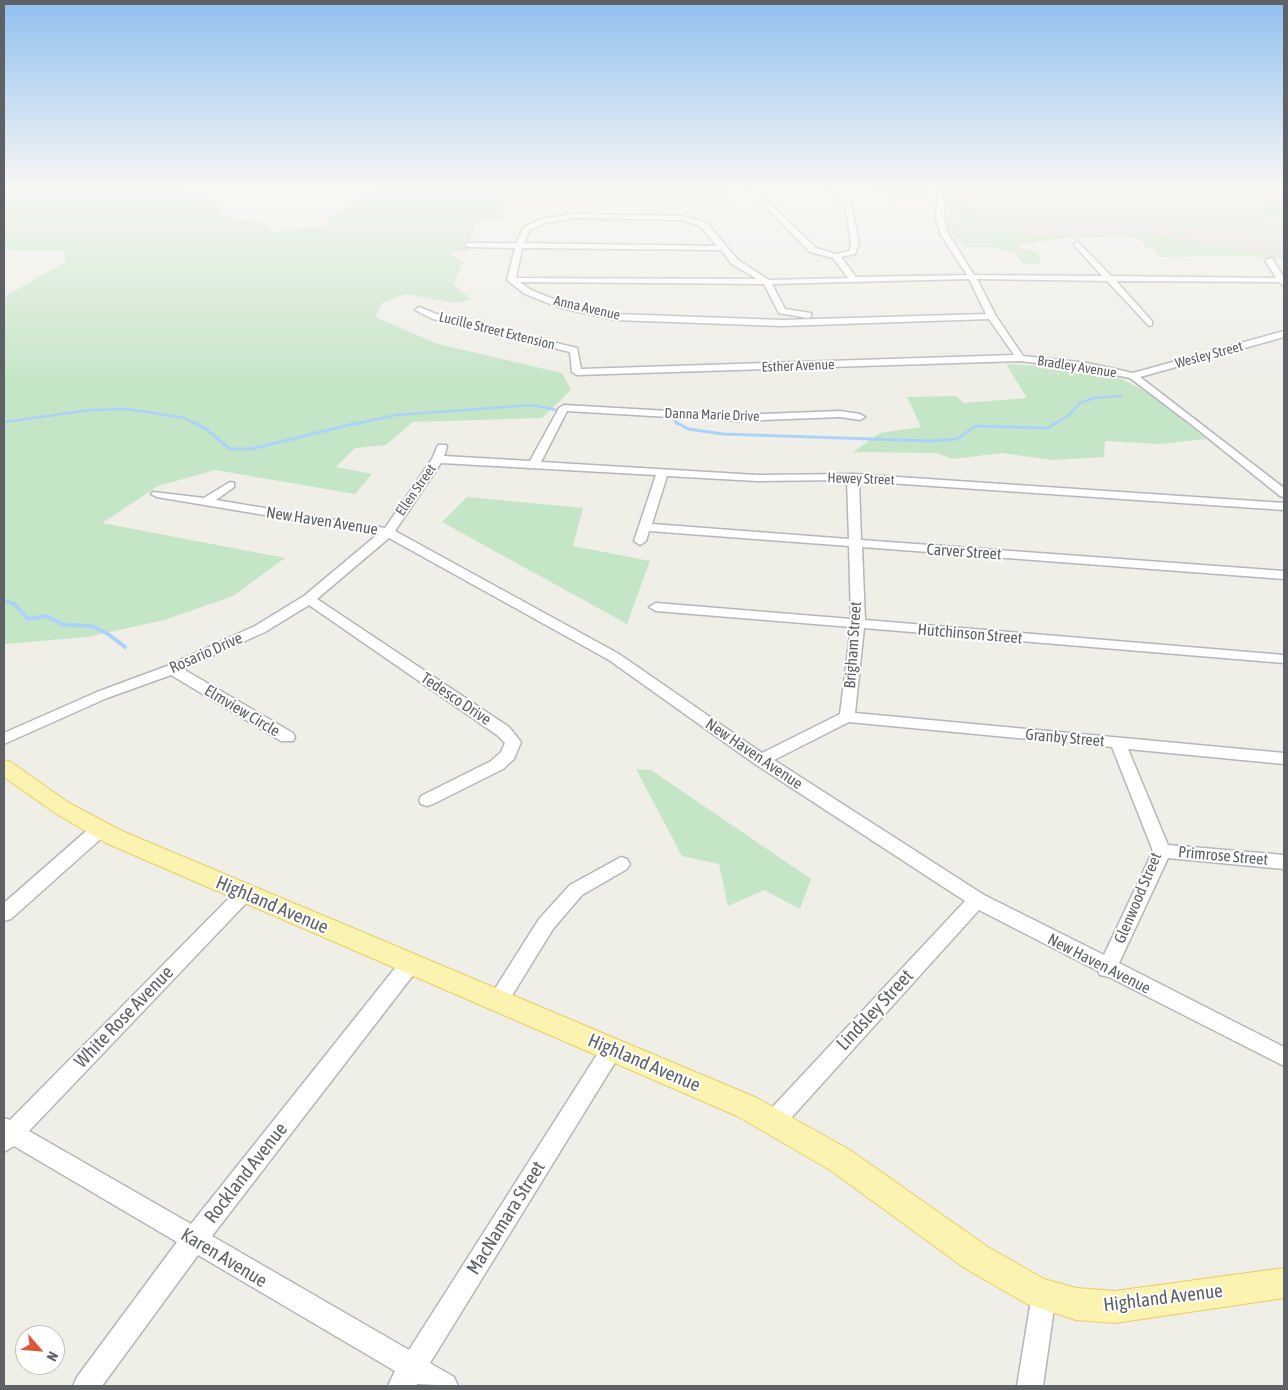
<!DOCTYPE html>
<html>
<head>
<meta charset="utf-8">
<style>
	body { margin:0 }
	#map { position:relative; width:1288px; height:1390px; overflow:hidden; background:#efeee7; font-family:"Asap Condensed",sans-serif }
	canvas { display:block }
	.frame { position:absolute; inset:0; border:5px solid #5e6166; pointer-events:none }
	.north { position:absolute; left:15px; top:1325px; width:50px; height:50px; box-sizing:border-box; background:#fff; border:1px solid #bfc0c2; border-radius:50%; rotate:117deg; font-size:14px; font-weight:700; line-height:20px; text-align:center; color:#5e6166 }
	.north::after { content:''; display:block; margin:auto; width:18px; height:22px; background:#df553c; clip-path:polygon(50% 0,100% 100%,50% 72%,0 100%) }
</style>
</head>
<body>
<div id="map">
<canvas width="1288" height="1390"></canvas>
<div class="frame"></div>
<div class="north">N</div>
</div>
<script>
const g = document.querySelector('canvas').getContext('2d');
g.lineJoin = 'round';
function paint(path, color) {
  g.fillStyle = color;
  g.fill(path, 'evenodd');
}
function shape(rows) {
  const path = new Path2D();
  for (const r of rows) {
    path.moveTo(r[0], r[1]);
    for (let i = 2; i < r.length; i += 2) path.lineTo(r[i], r[i + 1]);
  }
  return path;
}
function stroke(path, color, width, dash) {
  g.strokeStyle = color;
  g.lineWidth = width;
  g.lineCap = dash ? 'butt' : 'round';
  g.setLineDash(dash || []);
  g.stroke(path);
}
function write(font, color, halo, rows, align = 'center') {
  g.font = font + ' "Asap Condensed",sans-serif';
  g.lineWidth = 4;
  g.setLineDash([]);
  g.textBaseline = 'middle';
  g.strokeStyle = halo;
  g.fillStyle = color;
  for (const [text, x, y, turn = 0] of rows) {
    g.save();
    g.translate(x, y);
    g.rotate((+turn || 0) * Math.PI / 180);
    g.textAlign = isNaN(turn) ? turn : align;
    if (halo) g.strokeText(text, 0, 0);
    g.fillText(text, 0, 0);
    g.restore();
  }
}
const education = shape([
	[945,189,1236,189,1284,196,1284,258,1257,255,1163,256,1139,233,1030,242,958,245,947,224]
]);
const green = shape([
	[4,189,184,189,219,202,222,216,265,223,272,232,324,226,330,216,373,189,715,189,731,205,506,202,502,221,476,222,468,251,453,252,449,254,463,261,454,284,471,300,455,303,406,294,382,303,375,317,438,344,562,373,571,390,542,418,413,422,386,445,355,448,336,467,372,474,355,494,215,470,158,486,102,523,285,558,233,596,164,620,87,637,5,644,4,297,65,262,65,251,4,250],
	[862,189,930,189,933,199,905,197,891,203,883,200,889,194],
	[1269,203,1284,204,1284,225,1261,215],
	[951,205,974,206,976,218,980,222,1000,230,1036,236,1060,234,1079,236,1146,233,1175,238,1197,245,1284,256,1284,259,1249,256,1159,257,1152,248,1146,248,1140,239,1117,236,1057,239,1019,245,1022,248,1037,252,1041,264,1022,264,1016,254,991,247,965,247,957,231],
	[1185,224,1284,230,1284,232,1198,228,1185,230,1182,233,1188,239,1203,244,1284,250,1284,251,1196,244,1176,234,1178,230,1187,227],
	[1006,364,1076,368,1117,377,1151,394,1206,439,1160,444,1105,441,1104,457,1052,460,1002,453,952,459,937,453,853,452,880,433,921,427,907,397,956,396,964,403,1027,398],
	[467,497,583,508,573,546,650,561,627,624,442,522],
	[636,769,651,770,811,879,800,909,764,890,728,906,719,864,682,856]
]);
const streamFar2 = shape([
	[672,417,677,424],
	[4,422,91,410,127,409,185,418,196,424],
	[355,424,396,415,533,405,556,410],
	[1055,424,1069,415,1080,403,1094,398,1121,396]
]);
const streamFar1 = shape([
	[194,422,206,429,230,449,251,449,361,422],
	[676,422,688,429,723,434,930,441,957,439,976,426,1048,428,1057,422]
]);
const stream = shape([
	[4,600,14,604,28,619,46,616,64,625,92,626,108,634,125,647]
]);
const minor = shape([
	[729,189,756,189,816,248,836,254,849,251,851,243,845,205,827,189,834,189,851,204,859,243,855,254,841,257,856,277,967,275,941,235,936,219,938,189,944,189,944,219,949,235,974,275,1102,276,1075,246,1074,244,1078,242,1111,276,1276,278,1265,260,1272,258,1284,278,1284,286,1279,282,1116,281,1152,321,1152,325,1149,326,1107,281,977,279,996,316,1023,356,1087,363,1133,373,1284,331,1284,337,1140,377,1284,488,1284,497,1280,496,1192,425,1130,378,1087,369,1020,361,577,375,572,372,570,352,433,319,415,310,419,307,439,315,577,348,581,369,1014,355,989,319,782,326,616,320,561,308,525,294,507,280,515,248,468,247,464,245,468,243,516,243,524,227,541,219,575,214,682,216,706,222,738,260,769,280,848,278,833,258,810,252,750,191,718,194,715,192,729,189],
	[575,218,682,220,700,226,717,246,524,243,530,230,546,223,575,218],
	[522,248,721,250,732,264,757,279,516,278,522,248],
	[969,279,986,314,782,320,616,314,566,304,531,290,520,282,764,284,779,313,808,318,811,317,811,313,785,309,772,284,969,279],
	[1241,189,1284,193,1284,197,1244,191,1241,189],
	[564,405,738,415,840,411,860,414,865,417,860,420,840,417,738,421,567,411,541,462,757,475,853,474,1284,503,1284,510,859,481,861,540,1284,571,1284,579,862,547,865,620,1284,655,1284,663,864,628,855,713,1284,753,1284,764,1128,749,1168,845,1284,855,1284,869,1168,858,1119,963,1284,1047,1284,1066,1109,977,1100,975,1098,971,979,910,782,1128,774,1131,766,1128,763,1121,766,1114,965,901,755,764,609,660,389,538,317,599,509,727,521,742,514,759,503,769,433,804,427,806,421,804,419,800,421,796,491,761,501,752,505,743,497,735,309,605,265,632,183,669,293,733,295,737,293,741,281,741,171,675,107,698,4,744,4,733,97,692,167,666,255,626,304,596,378,534,157,497,151,494,153,492,204,498,230,482,234,483,234,487,216,500,385,528,432,459,438,445,446,445,447,447,444,456,530,461,559,408,564,405],
	[441,463,656,475,634,541,640,545,646,541,649,531,849,546,851,619,656,603,649,607,656,611,851,627,840,714,762,753,619,654,395,531,441,463],
	[667,476,757,481,847,480,849,539,652,524,667,476],
	[849,722,1112,747,1153,851,1104,955,984,895,774,760,849,722],
	[99,824,105,825,108,830,105,835,11,919,4,921,4,903,93,825,99,824],
	[621,857,627,859,630,864,627,869,582,895,553,929,505,1007,498,1010,491,1007,488,1001,491,995,539,919,570,885,621,857],
	[245,886,251,888,254,893,251,898,29,1131,191,1224,403,958,410,956,417,958,420,964,417,970,212,1236,409,1350,605,1042,612,1040,619,1042,622,1049,619,1056,430,1363,454,1377,458,1386,417,1384,416,1386,388,1386,395,1371,198,1255,102,1386,73,1386,77,1377,177,1242,14,1146,4,1152,4,1118,10,1120,239,888,245,886],
	[1044,1282,1053,1285,1056,1294,1043,1386,1017,1386,1032,1294,1035,1285,1044,1282]
]);
const major = shape([
	[4,760,11,762,69,803,122,831,757,1098,850,1150,988,1247,1044,1279,1076,1288,1115,1291,1284,1268,1284,1298,1115,1323,1076,1320,1027,1304,966,1269,830,1170,737,1116,106,843,55,813,4,777,4,760]
]);
const farStreetnames = [
	["Anna Avenue",587,308,13],
	["Lucille Street Extension",497,331,14],
	["Wesley Street",1209,355,-15],
	["Esther Avenue",798,366,-2],
	["Bradley Avenue",1077,367,9],
	["Danna Marie Drive",712,415,2],
	["Hewey Street",861,479,2],
	["Ellen Street",416,490,-55]
];
const streetNames = [
	["New Haven Avenue",322,521,9],
	["Carver Street",964,552,4],
	["Hutchinson Street",970,634,5],
	["Brigham Street",853,645,-86],
	["Rosario Drive",206,653,-24],
	["Tedesco Drive",456,699,34],
	["Elmview Circle",242,711,31],
	["Granby Street",1065,738,5],
	["New Haven Avenue",754,754,34],
	["Primrose Street",1223,856,5],
	["Glenwood Street",1138,898,-67],
	["New Haven Avenue",1099,964,27]
];
const nearStreetnames = [
	["Highland Avenue",272,905,23],
	["Lindsley Street",875,1010,-47],
	["White Rose Avenue",124,1017,-46],
	["Highland Avenue",644,1063,23],
	["Rockland Avenue",246,1173,-52],
	["MacNamara Street",506,1218,-58],
	["Karen Avenue",224,1258,31],
	["Highland Avenue",1163,1298,-7]
];
paint(education, '#dfddd5');
paint(green, '#c5e5c7');
stroke(streamFar2, '#acd2fa', 2.5);
stroke(streamFar1, '#acd2fa', 3);
stroke(stream, '#acd2fa', 4);
stroke(minor, '#b4b6ba', 3);
stroke(major, '#e9ce65', 2);
paint(minor, '#fff');
paint(major, '#faf4b0');
const sky = g.createLinearGradient(0, 0, 0, 384);
sky.addColorStop(0, '#90c0ef');
sky.addColorStop(0.49, '#f8f7f4');
sky.addColorStop(1, '#f8f7f400');
g.fillStyle = sky;
g.fillRect(0, 0, 1288, 384);
write('14px', '#5e6166', '#fff', farStreetnames);
write('16px', '#5e6166', '#fff', streetNames);
write('19px', '#5e6166', '#fff', nearStreetnames);
</script>
</body>
</html>
